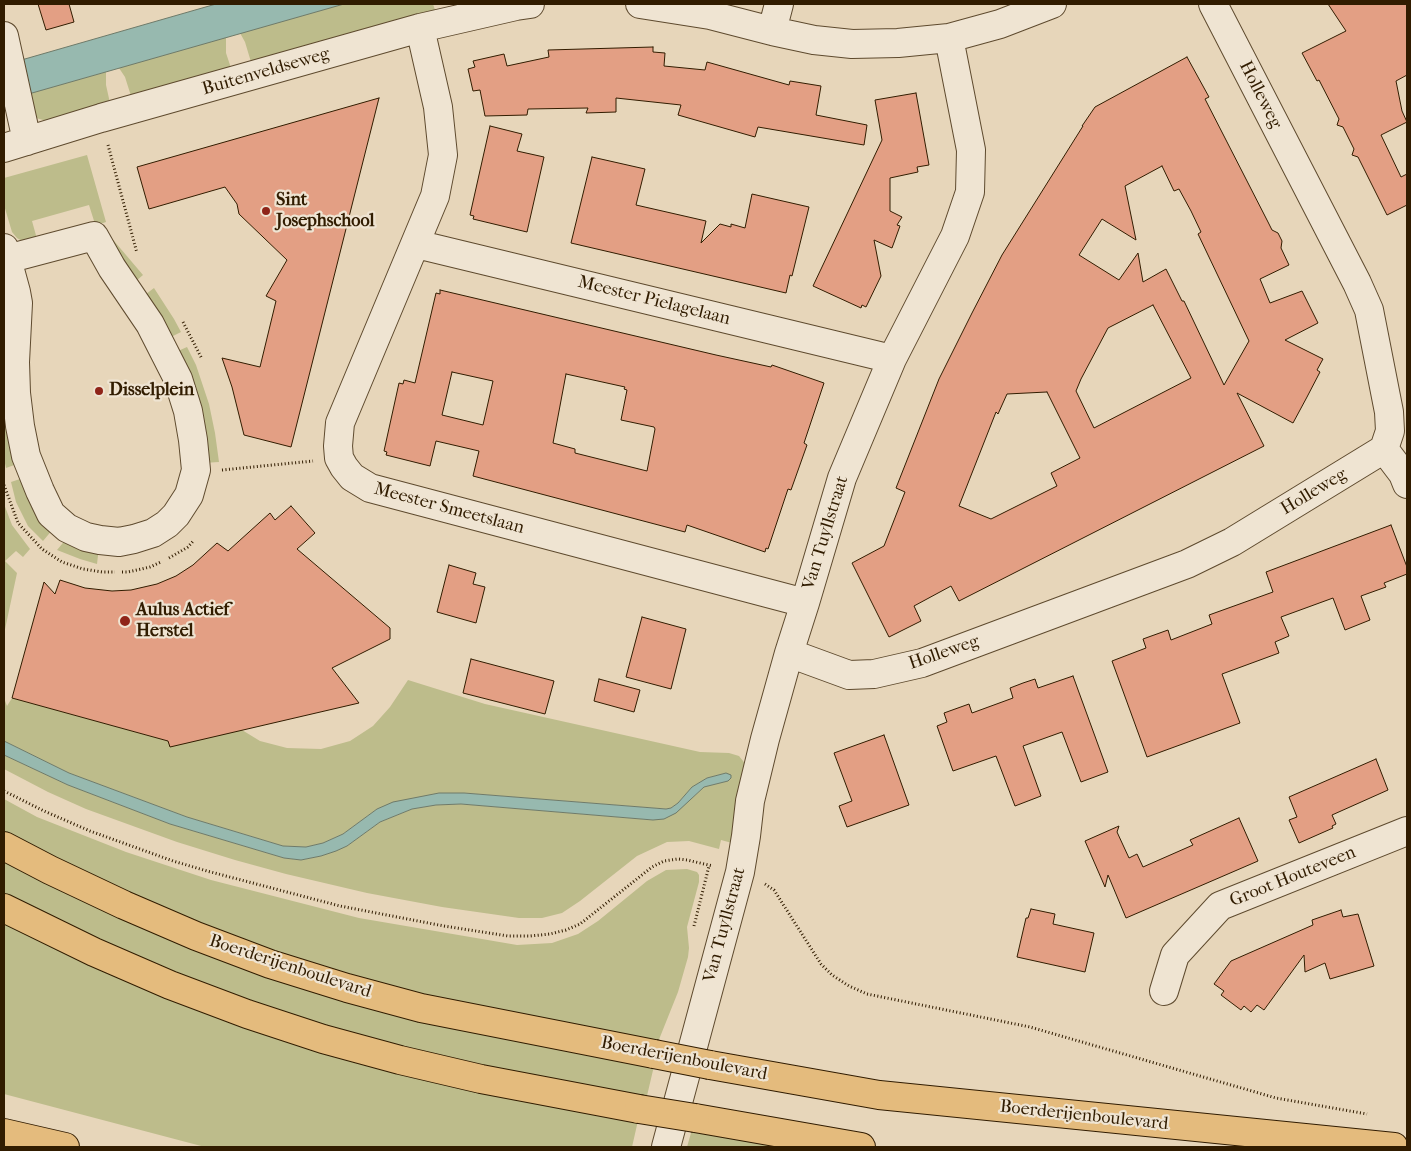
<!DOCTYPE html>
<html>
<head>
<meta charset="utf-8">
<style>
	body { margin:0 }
	#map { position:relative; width:1411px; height:1151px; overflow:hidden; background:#e7d6ba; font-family:"IM FELL French Canon",serif }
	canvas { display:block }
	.frame { position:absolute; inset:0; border:5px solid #311c00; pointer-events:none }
</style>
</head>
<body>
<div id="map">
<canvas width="1411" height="1151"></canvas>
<div class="frame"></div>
</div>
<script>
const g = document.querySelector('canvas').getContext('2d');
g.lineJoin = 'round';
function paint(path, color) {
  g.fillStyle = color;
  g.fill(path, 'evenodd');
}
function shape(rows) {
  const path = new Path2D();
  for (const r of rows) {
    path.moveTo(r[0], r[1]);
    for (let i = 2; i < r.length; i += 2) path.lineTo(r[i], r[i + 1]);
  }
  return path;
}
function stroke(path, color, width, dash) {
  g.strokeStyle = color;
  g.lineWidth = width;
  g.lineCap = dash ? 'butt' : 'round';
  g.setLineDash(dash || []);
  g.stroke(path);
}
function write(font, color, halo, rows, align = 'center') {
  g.font = font + ' "IM FELL French Canon",serif';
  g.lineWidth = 4.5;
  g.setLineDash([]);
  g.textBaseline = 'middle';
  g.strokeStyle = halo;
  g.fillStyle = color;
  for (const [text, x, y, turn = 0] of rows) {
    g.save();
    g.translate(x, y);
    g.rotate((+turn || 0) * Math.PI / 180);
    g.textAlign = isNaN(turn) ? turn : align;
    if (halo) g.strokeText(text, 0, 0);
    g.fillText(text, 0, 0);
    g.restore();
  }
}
const green = shape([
	[344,4,433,4,435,10,251,62,245,42,240,33],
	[226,37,226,53,231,68,131,96,125,77,119,68],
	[106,72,106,85,110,103,47,121,36,118,33,113,27,94],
	[87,155,106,222,97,225,95,224,89,205,32,221,37,239,30,242,22,241,17,238,12,232,4,205,4,178],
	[109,235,143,275,136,281,116,260],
	[154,288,174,319,181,332,171,337,146,294],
	[187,347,196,365,209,404,215,433,219,462,203,463,178,351],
	[4,404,17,464,6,468,4,459],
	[23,478,53,529,43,541,28,526,16,502,11,482],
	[4,504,12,525,30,549,23,557,16,551,5,561,17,573,4,634],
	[67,538,99,547,97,564,80,559,57,550],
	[408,680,485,704,700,752,729,753,739,756,747,766,735,812,732,843,721,840,719,849,689,841,667,842,637,856,580,901,562,913,542,918,519,918,442,907,367,893,286,874,235,860,177,842,86,809,48,792,4,769,4,755,68,785,170,824,284,858,301,860,321,856,347,846,380,822,400,814,412,809,436,805,461,804,653,820,692,798,704,787,728,781,726,773,707,778,692,787,678,803,671,808,666,809,464,793,439,793,377,809,343,834,323,843,306,847,283,846,187,817,69,773,4,741,4,698,7,706,12,698,168,741,242,730,260,741,287,748,321,749,350,741,373,726,390,707],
	[4,799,37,817,126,852,211,880,359,918,517,945,552,943,578,934,598,921,647,881,666,870,687,869,697,872,699,875,699,882,687,927,689,948,688,957,678,992,656,1047,400,996,192,926,4,837],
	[4,854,121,912,654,1066,646,1100,482,1072,249,1006,4,899],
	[4,916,91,958,637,1116,637,1125,632,1147,205,1147,4,1094],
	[693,1126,825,1147,687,1147]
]);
const water = shape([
	[216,4,344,4,4,101,4,65,216,4],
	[4,741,69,773,187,817,283,846,306,847,323,843,343,834,377,809,393,802,439,793,464,793,666,809,671,808,678,803,692,787,707,778,726,773,731,775,731,778,728,781,704,787,676,813,664,819,653,820,461,804,436,805,412,809,380,822,347,846,336,851,321,856,301,860,284,858,170,824,68,785,4,755,4,741]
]);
const building = shape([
	[38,4,69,4,74,22,46,30,38,4],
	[1328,4,1407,4,1407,75,1396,81,1402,111,1407,122,1381,135,1401,177,1407,174,1407,205,1387,215,1358,157,1352,155,1354,149,1343,127,1337,125,1339,119,1319,80,1317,81,1302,53,1346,31,1328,4],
	[653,47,653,52,665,53,664,66,705,70,707,62,789,85,790,81,821,86,816,115,867,125,864,145,758,127,755,137,678,115,681,105,616,98,616,112,586,113,588,108,528,109,527,115,485,116,480,90,473,91,468,69,475,67,473,61,504,54,507,66,549,57,548,50,653,47],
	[1187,57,1209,97,1205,99,1268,222,1272,230,1278,233,1282,241,1281,248,1289,265,1260,279,1270,303,1302,291,1318,323,1285,340,1323,359,1317,370,1320,372,1307,397,1293,423,1237,393,1264,446,959,601,951,586,914,606,921,621,889,637,852,563,884,546,905,492,896,488,939,379,972,313,1002,255,1083,126,1082,126,1095,107,1187,57],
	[1162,166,1174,191,1179,189,1191,211,1201,232,1198,234,1249,341,1224,385,1184,301,1182,301,1166,269,1143,282,1138,253,1119,280,1079,255,1102,219,1136,240,1125,186,1162,166],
	[1153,305,1191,378,1094,428,1076,391,1081,379,1108,328,1153,305],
	[1047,392,1080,458,1051,473,1057,486,991,519,959,506,996,412,998,414,1007,394,1047,392],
	[916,93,929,165,917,167,918,172,890,178,890,211,902,217,897,225,900,226,892,248,874,240,881,276,866,307,862,305,861,308,813,286,882,140,875,100,916,93],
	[379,98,291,447,244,435,232,387,222,358,260,367,276,301,266,296,287,260,239,214,237,204,225,187,149,209,137,167,379,98],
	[490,126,522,134,517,151,544,157,527,232,473,219,474,216,470,215,490,126],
	[592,157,645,169,636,205,706,221,701,243,720,224,731,227,731,224,745,228,752,194,809,207,792,276,790,275,786,293,571,243,592,157],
	[440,290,716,355,771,367,772,365,824,383,804,443,807,445,791,490,788,489,768,549,766,548,765,552,687,525,685,532,473,476,479,451,436,441,430,466,386,455,387,452,384,451,399,383,403,384,404,380,415,383,436,293,440,294,440,290],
	[452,372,493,381,483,425,442,415,452,372],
	[566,374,625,387,624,389,627,390,621,420,654,427,655,429,647,471,575,453,575,449,553,443,566,374],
	[291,506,315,533,297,549,390,628,390,639,332,668,359,703,170,747,168,741,12,698,44,582,55,594,60,580,85,588,112,591,131,590,157,584,176,576,193,565,217,543,228,551,270,513,275,520,291,506],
	[1391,525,1407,567,1407,574,1384,583,1386,587,1361,596,1370,620,1345,630,1333,598,1281,617,1289,636,1275,642,1279,653,1222,674,1240,723,1147,757,1112,661,1146,648,1143,639,1168,630,1171,640,1212,624,1209,615,1273,592,1266,572,1391,525],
	[449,565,476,573,473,584,485,587,476,623,437,612,449,565],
	[642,617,686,629,671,689,626,677,642,617],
	[471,659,554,681,545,714,463,693,471,659],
	[1073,676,1108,772,1081,782,1062,732,1023,746,1041,796,1015,806,996,756,953,771,937,726,947,722,944,713,969,704,972,713,1013,698,1010,688,1023,683,1035,679,1038,688,1073,676],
	[599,679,640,690,634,712,594,701,599,679],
	[884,735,909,805,847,827,839,806,852,801,834,753,884,735],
	[1376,759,1388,790,1332,815,1336,824,1332,826,1333,828,1299,843,1289,820,1297,817,1289,797,1376,759],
	[1239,818,1258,861,1126,918,1108,875,1105,887,1085,841,1119,826,1117,832,1129,858,1137,854,1143,867,1193,845,1190,840,1239,818],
	[1031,909,1055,914,1053,924,1094,933,1085,972,1017,957,1026,918,1028,918,1031,909],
	[1341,910,1343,917,1358,914,1374,966,1330,979,1325,963,1305,972,1304,955,1264,1010,1257,1005,1251,1012,1244,1006,1241,1010,1221,995,1224,991,1214,984,1231,961,1313,925,1312,920,1341,910]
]);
const path = shape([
	[108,145,137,253],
	[183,322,202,359],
	[222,470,313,461],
	[4,485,18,523,42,549,62,562,83,569,102,572,115,572],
	[169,558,188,547,194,540],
	[122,572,128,572,150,567,161,562],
	[4,791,44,811,90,831,173,861,207,871,340,906,444,926,508,936,530,936,550,934,566,930,580,924,652,867,664,861,678,859,687,860,713,866],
	[765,884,774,890,821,964,832,975,849,986,867,994,1030,1027,1276,1098,1367,1114],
	[694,926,709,866]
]);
const minor = shape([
	[640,4,710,15,772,31,814,40,852,44,898,43,949,38,1000,24,1052,4],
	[420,28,438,107,443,155,435,196,340,423,338,446,339,458,344,467,352,477,370,488,805,603],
	[772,31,779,4],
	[4,36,27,141],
	[4,148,101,118,420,28,516,6,530,4],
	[416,244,892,359],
	[4,248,16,292,18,303,15,362,16,393,20,426,26,456,40,491,51,514,67,528,86,537,100,540,119,542,134,539,153,533,167,524,176,515,189,495,196,470,193,440,188,411,178,379,150,324,112,268,94,236,7,259],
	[1384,449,1403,474,1407,484],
	[789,653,849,675,874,674,922,663,1187,564,1232,542,1384,449,1390,431,1389,412,1369,310,1357,283,1213,4],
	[1164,991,1175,955,1220,906,1407,831],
	[666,1147,740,872,746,836,750,801,765,739,789,653,805,603,842,478,892,359,955,236,970,192,971,150,949,38]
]);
const major = shape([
	[4,846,50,870,124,905,196,936,270,964,347,988,421,1008,654,1054],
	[4,908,94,952,170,985,247,1014,323,1039,400,1060,481,1079,639,1109],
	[710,1065,879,1095,1394,1147],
	[695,1118,861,1147]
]);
const highway = shape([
	[4,1133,65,1147]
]);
const majorBridge = shape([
	[654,1054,710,1065],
	[639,1109,695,1118]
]);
const markers = [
	[266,211,5,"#8f2418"],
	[99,391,5,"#8f2418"],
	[125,621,6,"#8f2418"]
];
const streetNames = [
	["Buitenveldseweg",266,72,-16],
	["Holleweg",1260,95,63],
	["Meester Pielagelaan",654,301,14],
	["Holleweg",1314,492,-31],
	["Meester Smeetslaan",449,509,15],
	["Van Tuyllstraat",826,533,-73],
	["Holleweg",944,653,-19],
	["Groot Houteveen",1293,877,-22],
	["Van Tuyllstraat",725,925,-75],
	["Boerderijenboulevard",290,967,18],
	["Boerderijenboulevard",684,1059,11],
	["Boerderijenboulevard",1084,1116,6]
];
const poiNames = [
	["Sint",276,201],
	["Josephschool",276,222],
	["Disselplein",109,391],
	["Aulus Actief",136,611],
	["Herstel",136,632]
];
paint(green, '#bdbc8b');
paint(water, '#97b9af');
stroke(water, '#6e7a69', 1);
paint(building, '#e39f84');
stroke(building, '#311c00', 1);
stroke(minor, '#5e4a2e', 30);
stroke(major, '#311c00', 30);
stroke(highway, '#311c00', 30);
stroke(path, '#311c00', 3, [1, 2.5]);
stroke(minor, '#efe4d2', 28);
stroke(major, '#e4bb7d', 28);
stroke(highway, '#e4bb7d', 28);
stroke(majorBridge, '#311c00', 30, []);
stroke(majorBridge, '#e4bb7d', 28);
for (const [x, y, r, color] of markers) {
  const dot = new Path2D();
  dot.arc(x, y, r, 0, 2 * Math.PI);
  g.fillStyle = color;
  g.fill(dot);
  stroke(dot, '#efe4d2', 2);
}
write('18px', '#311c00', '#efe4d2', streetNames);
write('bold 18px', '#311c00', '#efe4d2', poiNames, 'left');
</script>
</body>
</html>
